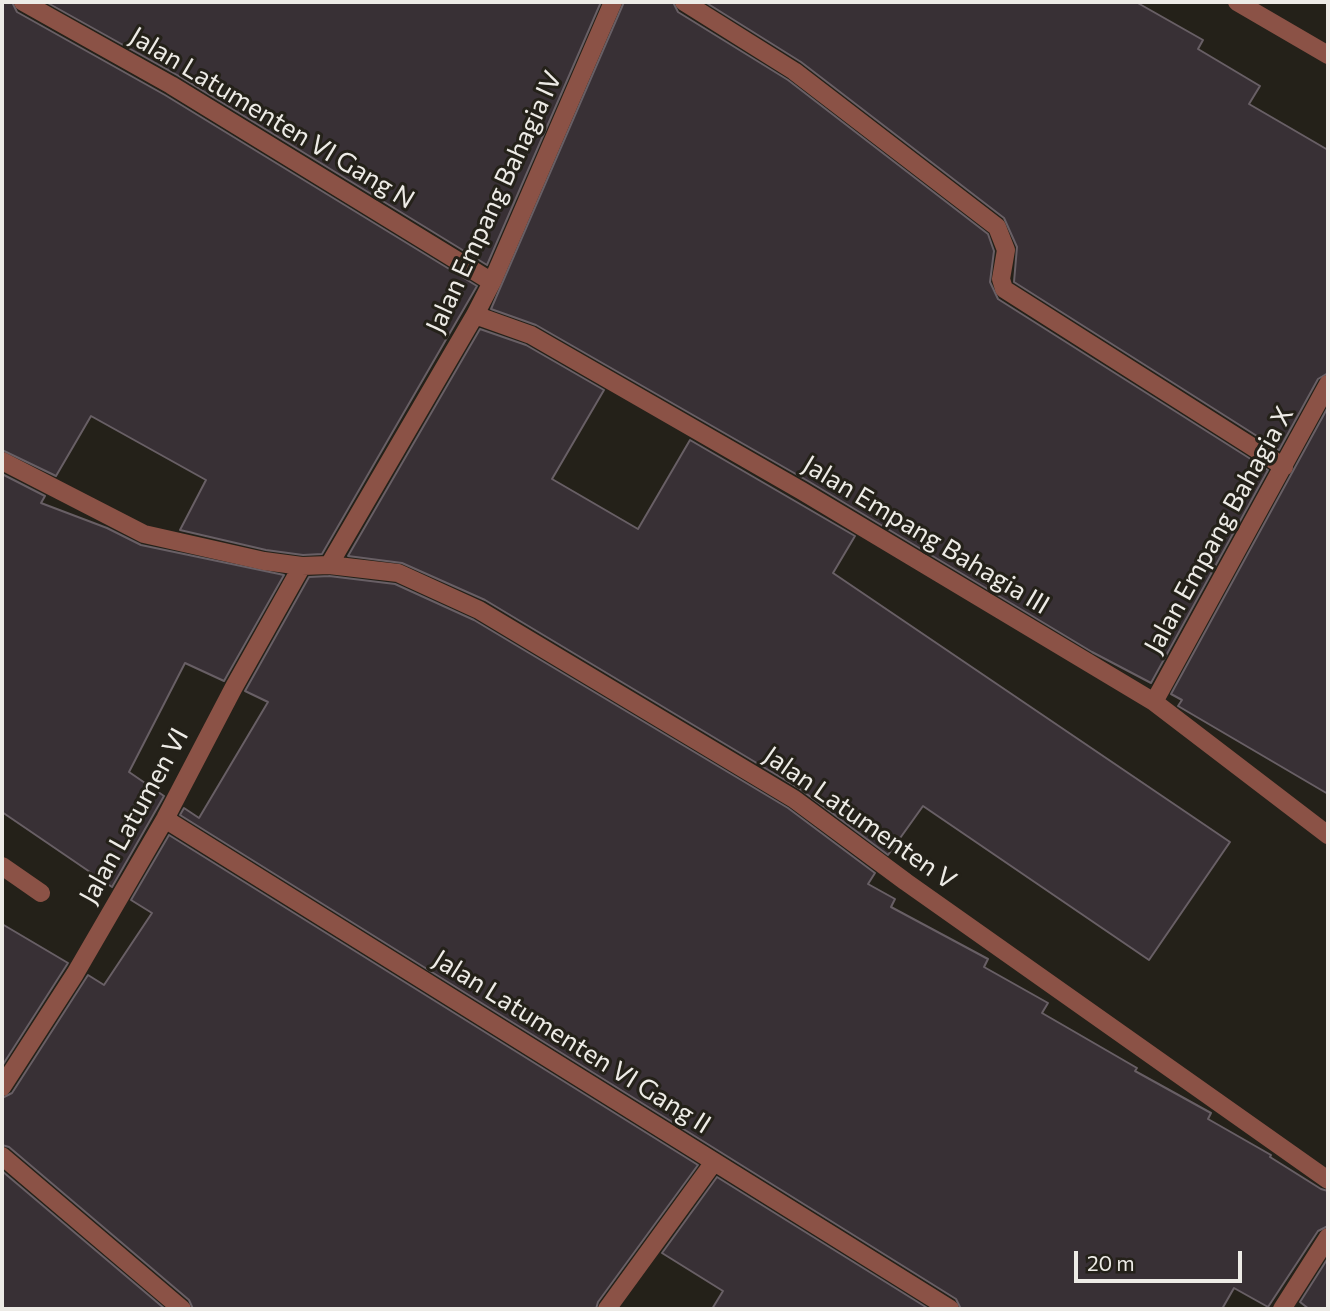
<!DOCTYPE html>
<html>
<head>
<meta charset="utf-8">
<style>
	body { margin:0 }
	#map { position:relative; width:1330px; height:1311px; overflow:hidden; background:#242119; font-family:Commissioner,sans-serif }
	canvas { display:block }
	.frame { position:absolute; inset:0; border:4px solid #edebe6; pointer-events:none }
	.scale { position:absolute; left:1074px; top:1251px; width:168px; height:32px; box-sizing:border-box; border:4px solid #edebe6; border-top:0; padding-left:9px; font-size:21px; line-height:24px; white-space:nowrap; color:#edebe6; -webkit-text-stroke:5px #242119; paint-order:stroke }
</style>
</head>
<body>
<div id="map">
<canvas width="1330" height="1311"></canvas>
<div class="frame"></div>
<div class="scale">20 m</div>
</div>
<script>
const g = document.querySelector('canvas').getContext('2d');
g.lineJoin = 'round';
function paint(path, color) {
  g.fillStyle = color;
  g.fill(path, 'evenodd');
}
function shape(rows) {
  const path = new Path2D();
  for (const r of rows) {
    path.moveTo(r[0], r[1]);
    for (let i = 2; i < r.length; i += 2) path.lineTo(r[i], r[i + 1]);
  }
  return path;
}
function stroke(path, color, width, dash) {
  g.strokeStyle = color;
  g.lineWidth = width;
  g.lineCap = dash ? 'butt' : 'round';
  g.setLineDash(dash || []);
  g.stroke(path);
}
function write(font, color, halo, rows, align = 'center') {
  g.font = font + ' Commissioner,sans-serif';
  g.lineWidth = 6;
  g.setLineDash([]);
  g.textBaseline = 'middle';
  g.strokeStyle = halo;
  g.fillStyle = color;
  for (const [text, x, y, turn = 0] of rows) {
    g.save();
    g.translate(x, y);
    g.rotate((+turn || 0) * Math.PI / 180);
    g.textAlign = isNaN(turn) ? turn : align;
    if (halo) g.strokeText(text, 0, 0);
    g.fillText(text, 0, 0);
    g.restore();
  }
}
const building = shape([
	[2,2,12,2,17,12,165,95,477,286,322,554,303,555,266,550,180,530,206,480,91,416,56,476,2,450,2,2],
	[46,2,601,2,487,265,177,75,46,2],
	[624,2,673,2,678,12,788,80,988,234,994,251,990,282,998,299,1268,470,1151,683,1092,652,808,481,536,325,491,309,624,2],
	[705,2,1136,2,1203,40,1198,49,1260,86,1249,104,1328,150,1328,373,1318,379,1279,450,1014,282,1017,247,1004,218,801,62,705,2],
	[480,329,526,345,604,390,552,479,638,529,690,440,855,536,833,573,1230,842,1149,960,923,806,888,855,800,789,485,600,402,563,348,556,480,329],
	[1328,407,1328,794,1178,706,1182,700,1171,694,1328,407],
	[2,474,45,496,41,503,107,528,141,545,284,575,224,681,185,663,129,772,164,796,112,887,2,812,2,474],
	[329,576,395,584,474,620,788,808,875,873,868,884,895,899,891,907,988,959,984,967,1048,1003,1042,1013,1137,1068,1135,1071,1211,1113,1208,1119,1271,1155,1270,1157,1321,1189,1328,1191,1328,1226,1318,1231,1268,1307,1234,1288,1222,1309,961,1309,956,1299,180,815,184,808,199,818,268,702,245,691,309,577,329,576],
	[169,835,698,1165,598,1302,596,1309,193,1309,189,1300,9,1147,2,1145,2,1098,12,1093,88,975,104,985,152,913,131,900,169,835],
	[2,924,68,963,2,1066,2,924],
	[2,1171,165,1309,2,1309,2,1171],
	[717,1177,929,1309,712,1309,723,1291,662,1253,717,1177],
	[1328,1258,1328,1309,1309,1309,1300,1302,1328,1258]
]);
const minor = shape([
	[23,2,171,85,492,282],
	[684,2,794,71,997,227,1006,250,1001,279,1004,289,1284,467],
	[1237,2,1328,55],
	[475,315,531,335,802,491,1154,702,1328,835],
	[2,461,144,534,264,561,302,566,329,565,398,573,479,610,794,799,906,882,1328,1180],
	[329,565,475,315,492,282,613,2],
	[1154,702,1328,384],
	[165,819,950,1309],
	[2,866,41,893],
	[2,1087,75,974,165,819,234,687,302,566],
	[2,1156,182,1309],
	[607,1309,714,1162],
	[1282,1309,1328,1237]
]);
const streetNames = [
	["Jalan Latumenten VI Gang N",272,118,31],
	["Jalan Empang Bahagia IV",494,202,-65],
	["Jalan Empang Bahagia X",1219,530,-61],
	["Jalan Empang Bahagia III",926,535,31],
	["Jalan Latumen VI",134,816,-61],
	["Jalan Latumenten V",860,818,35],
	["Jalan Latumenten VI Gang II",572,1042,32]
];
paint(building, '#383035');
stroke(building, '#685f65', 2);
stroke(minor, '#8b5246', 18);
write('26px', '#edebe6', '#242119', streetNames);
</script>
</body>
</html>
